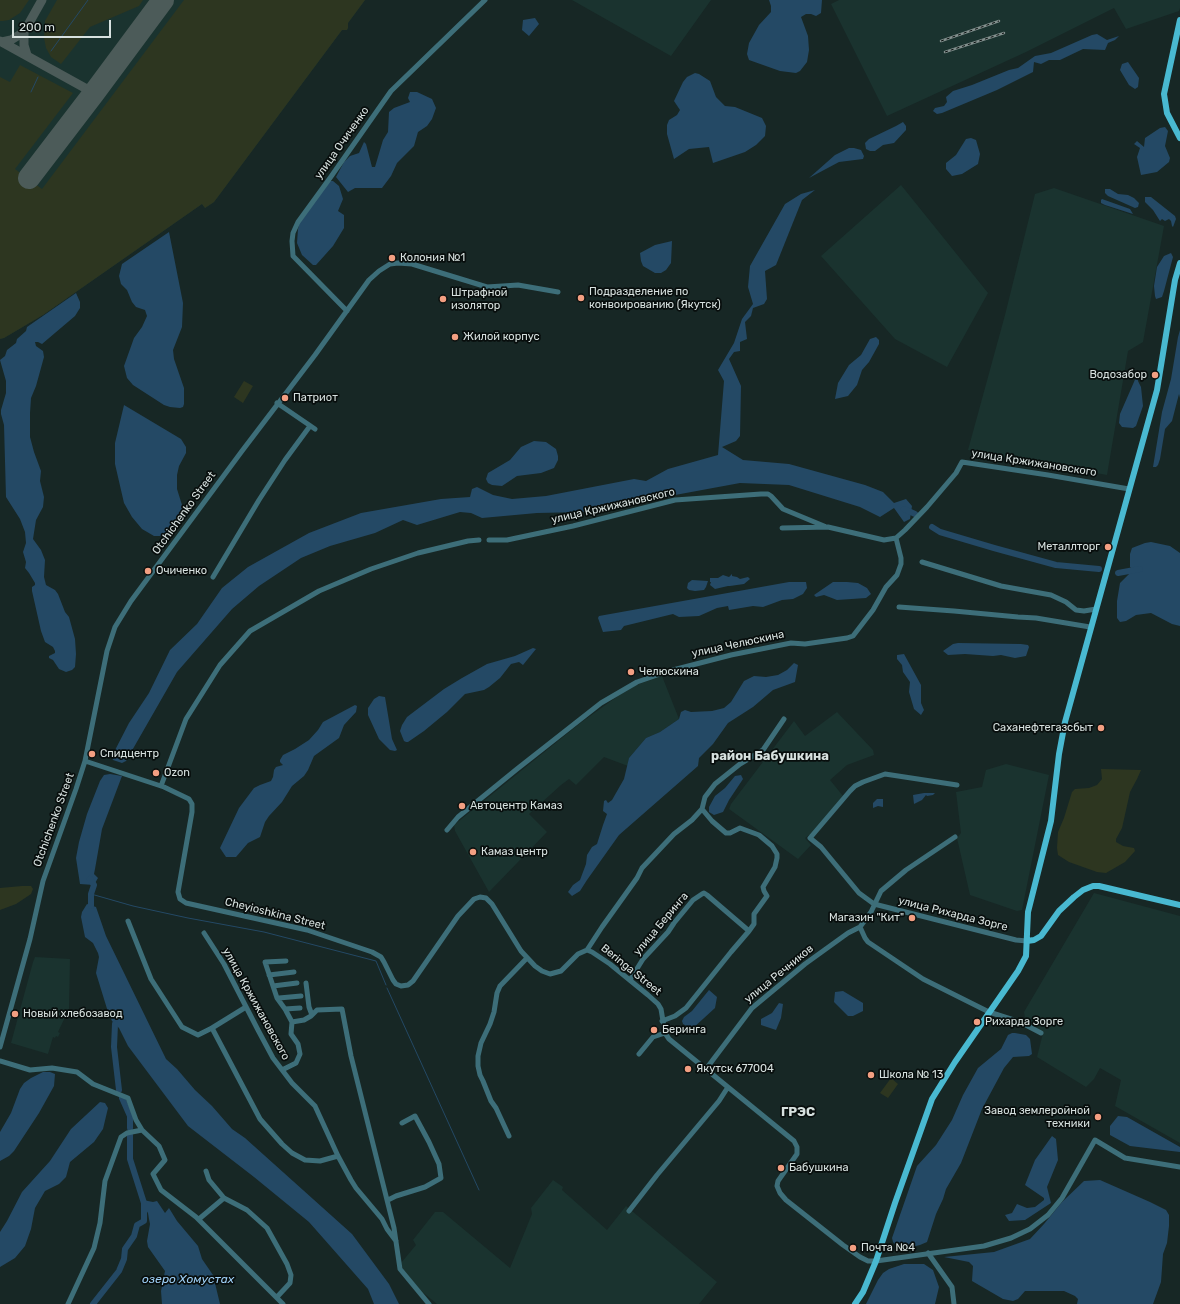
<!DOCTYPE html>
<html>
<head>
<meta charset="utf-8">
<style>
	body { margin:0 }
	#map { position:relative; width:1180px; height:1304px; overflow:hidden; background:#172725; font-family:Rubik,sans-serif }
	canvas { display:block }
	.scale { position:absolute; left:12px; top:20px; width:99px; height:18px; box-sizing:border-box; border:2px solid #d7e1df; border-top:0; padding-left:5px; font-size:12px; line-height:14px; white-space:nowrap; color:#d7e1df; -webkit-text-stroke:3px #080e0d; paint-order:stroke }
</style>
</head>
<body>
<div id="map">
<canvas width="1180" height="1304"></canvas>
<div class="scale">200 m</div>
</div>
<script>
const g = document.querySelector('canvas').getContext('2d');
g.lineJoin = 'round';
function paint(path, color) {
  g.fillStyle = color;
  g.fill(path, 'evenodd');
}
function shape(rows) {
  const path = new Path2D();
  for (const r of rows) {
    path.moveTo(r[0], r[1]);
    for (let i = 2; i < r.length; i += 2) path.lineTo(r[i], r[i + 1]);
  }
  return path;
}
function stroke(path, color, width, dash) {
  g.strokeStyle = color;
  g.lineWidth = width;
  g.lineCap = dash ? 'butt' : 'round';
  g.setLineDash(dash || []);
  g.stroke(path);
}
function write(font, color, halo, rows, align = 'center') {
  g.font = font + ' Rubik,sans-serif';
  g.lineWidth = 3.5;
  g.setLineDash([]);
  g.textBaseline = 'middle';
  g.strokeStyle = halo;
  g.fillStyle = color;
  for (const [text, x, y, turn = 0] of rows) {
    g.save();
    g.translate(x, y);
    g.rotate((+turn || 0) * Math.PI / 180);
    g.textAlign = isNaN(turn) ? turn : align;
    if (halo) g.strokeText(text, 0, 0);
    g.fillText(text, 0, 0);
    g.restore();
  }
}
const built = shape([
	[0,0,365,0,348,23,348,28,347,30,342,30,214,202,205,208,202,204,43,315,4,338,0,339],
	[572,0,711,0,671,56],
	[839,0,1180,0,1180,8,1179,11,1126,29,1114,8,1026,52,887,116,831,4],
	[901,185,988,293,947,367,895,339,821,256],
	[1054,188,1164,226,1143,342,1128,351,1107,475,968,450,1005,315,1035,194],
	[662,676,679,719,660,732,646,738,629,758,628,766,604,757,576,785,569,779,561,785,529,814,547,832,489,892,455,831,454,825,579,724,618,696,636,685],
	[837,712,873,750,874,755,847,765,830,780,843,796,811,836,809,835,805,838,811,845,798,859,729,809,731,804,794,721,805,736],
	[1006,764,1049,775,1022,910,1017,911,970,895,957,838,961,833,956,792,982,787,986,770],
	[1094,893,1180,916,1180,1143,1115,1106,1121,1080,1100,1068,1094,1079,1086,1087,1037,1057,1043,1033,1026,1023,1024,1012],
	[35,957,70,959,69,1009,58,1032,60,1033,58,1037,56,1036,55,1038,53,1037,48,1054,11,1043,33,962],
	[553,1180,563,1187,562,1190,607,1230,626,1206,717,1282,699,1304,437,1304,420,1290,403,1270,401,1263,416,1245,413,1240,435,1212,443,1212,510,1268,532,1214,531,1208]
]);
const green = shape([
	[0,0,29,0,20,13,9,20,3,21,0,21],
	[57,0,143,0,139,6,90,27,61,64,51,57,46,48,44,38,45,21],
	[184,0,365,0,348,23,348,28,347,30,342,30,214,202,205,208,202,204,43,315,4,338,0,339,0,77,10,82,20,65,73,93,15,169,42,189],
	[244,381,253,386,243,403,234,397],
	[1101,769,1141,770,1137,779,1130,792,1122,828,1116,839,1116,842,1123,846,1134,848,1135,851,1125,862,1106,873,1097,872,1069,862,1058,855,1057,848,1058,832,1064,818,1072,792,1075,789,1089,788,1097,785,1102,779],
	[22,886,31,886,33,889,31,894,16,904,0,910,0,888],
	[891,1078,898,1084,888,1098,880,1093]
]);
const water = shape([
	[769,0,822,0,821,13,816,16,811,14,806,14,801,17,808,36,809,50,807,62,800,71,796,73,780,71,749,60,747,54,749,43,759,25,771,12,771,6],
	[535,18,539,24,529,36,522,30,523,20],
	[1097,34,1107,40,1119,36,1115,40,1108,43,1105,50,1083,49,1060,60,1049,60,1041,64,1034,62,1033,72,997,90,942,113,937,114,933,111,935,108,944,106,947,102,946,97,953,91,972,85,1009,70,1018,68,1035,56,1051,53,1092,35],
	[1128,62,1139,78,1138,87,1135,89,1129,85,1120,70,1122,64],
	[695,73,699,74,710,81,716,97,725,106,735,107,762,118,766,126,765,136,756,145,745,152,713,163,709,147,689,149,674,159,667,134,667,125,669,120,677,115,680,110,674,101,683,82,687,77],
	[410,92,417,92,432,99,436,108,432,119,427,126,418,132,414,146,397,163,391,176,382,188,355,188,348,192,336,177,344,162,350,156,359,153,364,142,366,144,372,167,375,167,383,140,388,132,389,112,394,108,410,102,408,98],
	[903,122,906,126,906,130,894,143,883,145,875,151,870,151,866,149,865,143,869,139,896,126],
	[1165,127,1168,131,1165,146,1170,158,1169,162,1157,172,1141,175,1137,157,1140,148,1134,144,1137,141,1144,147,1145,138,1160,128],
	[971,138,976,140,980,154,978,164,962,174,952,176,946,169,946,163,956,155,966,139],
	[849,148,854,148,861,150,864,156,863,159,839,162,809,178,835,155],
	[329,181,333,181,339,186,343,199,338,211,344,215,344,228,333,246,316,265,313,265,302,255,297,243,298,229,300,221],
	[1105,189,1110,189,1118,194,1128,195,1134,198,1139,203,1138,207,1135,208,1108,196,1105,193],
	[815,190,802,200,776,265,765,271,767,299,764,304,753,308,751,316,745,322,747,339,740,342,740,351,734,352,729,359,741,386,740,436,736,441,722,447,743,460,789,464,865,485,883,492,894,503,906,499,912,506,910,519,904,522,894,508,880,517,860,507,789,485,740,483,583,512,537,513,482,518,471,513,460,512,417,525,403,520,375,533,330,546,301,558,259,586,232,609,177,672,126,761,122,763,113,760,112,756,129,723,149,693,170,650,197,624,222,588,248,567,309,533,361,513,441,499,470,497,472,489,477,487,493,495,512,499,546,496,634,479,646,481,668,469,718,455,724,381,718,370,734,343,742,319,753,304,748,287,750,266,785,204,801,194],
	[1145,197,1151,197,1175,216,1176,219,1173,227,1172,226,1171,221,1169,219,1165,221,1162,219,1160,221,1153,210,1145,202],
	[1102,199,1130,209,1133,214,1105,205,1101,203,1101,200],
	[169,232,183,303,182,327,173,350,174,359,184,388,184,404,183,407,180,408,170,407,164,405,133,385,127,378,124,366,134,338,142,327,147,316,145,310,136,307,132,302,127,290,121,284,119,276,122,264],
	[672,241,671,263,666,270,661,273,655,273,643,266,641,261,640,253,655,245],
	[1171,253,1173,257,1164,291,1162,297,1156,299,1155,296,1154,286,1157,267,1164,256],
	[76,293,80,302,80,308,75,316,42,344,38,342,35,342,36,346,43,351,44,357,36,386,31,398,30,413,30,437,34,452,41,471,40,481,44,497,43,507,36,520,33,539,41,550,45,560,44,577,46,585,55,590,58,594,65,612,69,617,75,639,76,654,75,667,72,670,66,672,59,669,53,660,49,658,49,656,55,653,55,651,53,647,45,642,41,631,32,591,32,587,35,585,35,583,29,573,25,568,26,562,23,552,26,543,25,532,20,519,6,497,4,425,1,414,1,410,6,393,6,381,0,360,5,356,7,350,16,343,17,339,26,331,27,327],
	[1180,330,1180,398,1179,394,1172,421,1165,429,1160,459,1158,465,1156,467,1153,467,1162,412,1171,379,1178,337],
	[876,337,879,340,879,344,869,362,862,370,857,385,848,396,835,399,838,383,849,365,861,355,870,339],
	[1137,375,1138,381,1141,387,1143,406,1136,426,1133,428,1122,427,1119,423,1120,414],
	[124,405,181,439,186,447,186,453,179,466,177,475,177,489,182,505,182,518,177,528,165,536,154,536,142,529,132,517,124,503,115,464,115,443],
	[534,441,546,442,556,449,558,456,558,460,554,468,541,473,517,476,502,486,492,485,488,483,486,479,488,473,510,460,521,447],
	[1151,542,1170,546,1180,553,1180,626,1172,624,1151,613,1136,615,1126,621,1120,622,1117,618,1117,601,1120,583,1133,570,1130,567,1130,554,1132,548,1145,543],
	[732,574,732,576,737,577,740,579,748,577,750,579,744,584,730,586,728,586,715,589,710,585,711,582,710,582,710,578,718,578,723,575,729,577],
	[692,580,708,581,706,587,704,590,695,591,689,590,687,588,688,583],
	[789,582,806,582,807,588,803,594,793,599,782,600,763,607,753,606,729,610,728,606,717,608,699,616,679,617,673,614,624,626,621,630,603,632,598,618,599,616],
	[833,582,847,582,858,583,867,588,871,594,866,598,837,600,824,595,816,597,814,595],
	[958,643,1021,644,1028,645,1029,647,1026,656,1015,658,1001,655,993,656,965,654,948,655,943,651,953,644],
	[533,648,536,649,523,665,519,662,511,664,500,678,489,687,484,690,465,694,447,712,424,731,408,742,406,742,404,741,400,731,402,725,407,717,444,689,462,678,487,664,515,656],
	[904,654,921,685,921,703,924,710,921,715,914,709,909,692,910,682,903,672,902,665,897,659,897,655],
	[794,663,798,665,795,682,773,690,753,707,728,723,713,744,699,758,698,766,619,835,587,880,580,891,572,896,568,892,573,885,580,880,586,864,587,855,592,847,597,844,603,825,607,814,603,811,604,801,606,800,608,803,612,800,624,779,629,758,646,738,660,732,679,719,681,712,685,710,691,712,712,711,724,708,731,702,744,681,754,676,766,677,778,675,787,670],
	[379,696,385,697,392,739,397,750,395,751,390,750,379,739,368,715,368,708,374,699],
	[355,705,357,706,356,712,344,725,339,738,314,756,308,770,304,776,292,786,282,802,269,816,265,822,260,837,248,843,236,857,226,857,220,848,239,808,254,788,260,785,271,781,273,777,274,770,276,767,283,765,280,762,280,760,283,755,295,749,309,740,318,730,323,722],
	[110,774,122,776,102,829,95,869,94,874,98,878,94,885,80,884,76,858,79,842,87,814,100,781,104,775],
	[741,775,743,779,729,800,723,812,714,815,709,812,709,807,715,796,725,788,735,776],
	[924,793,935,793,933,795,927,796,926,795,922,800,914,804,913,795],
	[877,799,883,799,883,807,878,806,873,808,873,803],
	[87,904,96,907,106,936,166,1059,177,1069,195,1090,212,1106,232,1129,245,1138,352,1234,389,1284,399,1304,374,1304,368,1289,309,1222,254,1177,188,1126,128,1046,119,1028,112,1021,108,1012,96,973,99,957,98,953,93,943,85,937,81,917,82,912],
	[709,990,717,997,715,1008,692,1029,683,1024,682,1021,684,1017,692,1011],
	[843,991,863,1003,863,1011,853,1016,848,1016,834,1002,835,992],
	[779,1003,783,1004,781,1018,776,1030,761,1025,761,1019,772,1013],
	[1012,1033,1015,1033,1026,1035,1030,1039,1032,1054,1029,1056,1013,1057,1004,1068,982,1109,961,1163,946,1189,943,1199,936,1214,927,1242,920,1245,912,1247,896,1246,893,1242,892,1238,917,1166,936,1145,952,1120,963,1095,978,1068,1001,1049,1008,1035],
	[43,1072,50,1072,55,1074,54,1086,39,1113,14,1151,9,1156,0,1161,0,1132,11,1113,20,1089,24,1083,31,1078],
	[100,1102,105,1103,108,1108,103,1129,94,1142,70,1162,66,1177,59,1184,45,1191,35,1208,31,1229,25,1246,15,1258,0,1267,0,1232,7,1221,22,1192,50,1161,71,1129],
	[1118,1116,1127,1117,1180,1147,1180,1152,1130,1146,1110,1135,1110,1126],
	[1052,1136,1056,1139,1058,1160,1047,1187,1051,1203,1025,1220,1009,1221,1005,1215,1012,1213,1017,1204,1027,1208,1035,1207,1044,1200,1044,1198,1025,1185,1035,1160],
	[1100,1180,1150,1202,1166,1210,1169,1215,1169,1226,1167,1243,1163,1254,1161,1282,1153,1304,1077,1304,1078,1299,1075,1296,1064,1291,1025,1291,1018,1299,1013,1301,1003,1299,972,1281,973,1266,969,1262,944,1257,994,1252,1030,1239,1044,1224,1062,1202,1084,1181],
	[143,1200,153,1202,157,1201,165,1213,169,1208,177,1221,198,1246,202,1259,213,1275,220,1304,162,1304,161,1291,165,1271,148,1247,147,1241,150,1224,149,1219,148,1213,142,1205],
	[904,1264,924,1264,933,1270,939,1287,935,1304,866,1304,878,1280,883,1273,889,1269]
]);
const stream = shape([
	[51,51,88,0],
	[31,92,38,77],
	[91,894,133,906,188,918,264,932,376,961,386,985],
	[387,988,479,1190]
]);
const river = shape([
	[904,509,915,514],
	[932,527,940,532,994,548,1056,565,1099,569],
	[1118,573,1140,569],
	[90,879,94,885,91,894,91,906],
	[115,1024,114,1047,119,1090],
	[122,1098,130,1116,130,1128],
	[93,1304,119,1271,124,1259,125,1249,134,1236,137,1225,144,1221,144,1203,130,1159,130,1135]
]);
const taxiway = shape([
	[0,41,94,93],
	[2,42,11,40,24,32],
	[27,55,24,45,24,32,42,0]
]);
const runway = shape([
	[29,178,94,93,163,0]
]);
const minor = shape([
	[347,311,293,256,292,241,293,233,298,222,330,178,391,91,485,0],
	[277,403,315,429],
	[782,528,828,527,884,540,896,538,905,530,927,507,956,473,962,462,1048,475,1129,489],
	[489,540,507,540,573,526,675,500,761,494,768,494,771,496,783,509,824,526],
	[922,562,1001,586,1051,595,1066,602,1076,610,1084,611,1096,609],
	[213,577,259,500,285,460,310,426],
	[899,607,954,611,1018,617,1036,618,1090,627],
	[85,761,164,787,189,799,192,804,192,812,178,892,180,899,186,903,307,930,372,952,381,957,384,962,393,980,396,984,401,986,408,985,413,981,458,916,474,899,480,897,486,898,492,904,521,951,535,966,542,971,550,974,561,971,578,954,587,950,602,927,637,878,642,868,674,834,692,820,702,809,705,797,715,784,740,764,763,750,784,719],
	[957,785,885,774,863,782,855,786,850,791,810,838,821,847,859,893,874,904,1016,940,1027,941],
	[161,786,186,719,220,665,250,631,319,591,371,569,418,553,468,541,479,540],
	[702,809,712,821,726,833,730,833,740,828,759,835,772,846,777,854,777,858,775,867,763,887,764,891,767,896,754,914,754,924,749,931],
	[447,830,458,817,517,769,601,703,637,682,669,671,731,655,791,643,805,644,847,638,853,636,873,610,886,587,897,575,901,564,901,558,896,538],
	[128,921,151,979,182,1027,198,1035,212,1028],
	[860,927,865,938,868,942,923,979,989,1012,1020,1022,1041,1033],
	[204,933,224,964,258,1030,273,1058,292,1083,315,1106,338,1156,351,1180,356,1188,382,1219,387,1229,396,1241],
	[587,950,592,952,610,964,648,995,658,1004,661,1009,665,1033,669,1039,794,1141,797,1147,797,1154,778,1181,777,1186,780,1193,786,1200,843,1245,860,1257,868,1261,876,1261,984,1246,1011,1238,1030,1229,1048,1215,1062,1198,1095,1140,1125,1158,1180,1167],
	[286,961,265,962,277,998,285,1009,292,1022],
	[269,975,294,972],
	[630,980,643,959,668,932,674,923,693,900,702,894,704,893,707,895,749,931,731,952,686,1008,675,1016,662,1021],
	[306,983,309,1007,312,1015],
	[273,986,297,983],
	[279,998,301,996],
	[246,1007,212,1028,260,1119,282,1144,292,1153,305,1160,320,1161,338,1156],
	[285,1009,300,1008],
	[0,1047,30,939,43,881,76,789,85,761,107,651,115,627,131,601,242,451,315,355,369,280,379,271,390,264,398,263,412,264,487,287,518,285,558,292],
	[639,1054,653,1037,665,1033],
	[0,1061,30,1070,52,1068,77,1072,93,1084,128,1098,136,1120,142,1130,159,1146,165,1160,153,1174,161,1190,196,1217,283,1304],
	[706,1069,752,1008,805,964,848,933,860,927,871,912,881,891,906,870,955,837],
	[282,1070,296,1063,300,1054,298,1044,291,1034,292,1022,304,1020,311,1016,317,1010,342,1009,351,1056,394,1228,400,1269,429,1304],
	[509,1136,496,1108,491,1101,483,1081,480,1075,478,1066,478,1056,481,1043,490,1024,494,1012,497,993,500,986,527,958],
	[206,1171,209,1180,224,1198,247,1210,267,1228,287,1264,291,1275,290,1283,277,1297],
	[388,1200,396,1196,425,1187,441,1178,439,1164,429,1142,415,1116,402,1123],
	[629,1211,657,1175,719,1101,728,1087],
	[199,1219,224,1198],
	[928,1253,952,1287,954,1304],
	[68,1304,94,1248,100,1223,105,1181,121,1137,127,1133,142,1130]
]);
const major = shape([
	[1180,20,1164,94,1167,113,1180,138],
	[1027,941,1034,940,1041,936,1059,911,1074,897,1083,890,1093,886,1099,886,1180,905],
	[855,1304,863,1292,876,1261,895,1203,932,1099,955,1062,1018,971,1026,956,1028,912,1051,821,1059,754,1065,722,1157,390,1175,280,1180,263]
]);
const rail = shape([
	[941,41,999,21],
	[945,52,1004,33]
]);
const markers = [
	[392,258,4,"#f39f82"],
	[581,298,4,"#f39f82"],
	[443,299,4,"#f39f82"],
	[455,337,4,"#f39f82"],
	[1155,375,4,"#f39f82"],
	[285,398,4,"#f39f82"],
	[1108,547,4,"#f39f82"],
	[148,571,4,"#f39f82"],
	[631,672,4,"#f39f82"],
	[1101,728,4,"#f39f82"],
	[92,754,4,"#f39f82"],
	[156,773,4,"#f39f82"],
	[462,806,4,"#f39f82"],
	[473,852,4,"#f39f82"],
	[912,918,4,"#f39f82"],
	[15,1014,4,"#f39f82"],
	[977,1022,4,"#f39f82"],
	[654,1030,4,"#f39f82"],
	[688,1069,4,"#f39f82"],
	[871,1075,4,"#f39f82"],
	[1098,1117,4,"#f39f82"],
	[781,1168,4,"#f39f82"],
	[853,1248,4,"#f39f82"]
];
const streetNames = [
	["улица Очиченко",342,143,-55],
	["улица Кржижановского",1034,463,9],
	["улица Кржижановского",613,506,-13],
	["Otchichenko Street",184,513,-54],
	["улица Челюскина",738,644,-12],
	["Otchichenko Street",54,820,-70],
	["Cheyioshkina Street",275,914,14],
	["улица Рихарда Зорге",953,914,14],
	["улица Беринга",661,924,-50],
	["Beringa Street",631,970,39],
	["улица Речников",779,974,-39],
	["улица Кржижановского",256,1004,61]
];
const poiNames = [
	["Колония №1",400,258],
	["Подразделение по",589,292],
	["конвоированию (Якутск)",589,305],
	["Штрафной",451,293],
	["изолятор",451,306],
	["Жилой корпус",463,337],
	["Водозабор",1147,375,"right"],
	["Патриот",293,398],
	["Металлторг",1100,547,"right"],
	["Очиченко",156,571],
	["Челюскина",639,672],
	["Саханефтегазсбыт",1093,728,"right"],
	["Спидцентр",100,754],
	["Ozon",164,773],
	["Автоцентр Камаз",470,806],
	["Камаз центр",481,852],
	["Магазин \"Кит\"",904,918,"right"],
	["Новый хлебозавод",23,1014],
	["Рихарда Зорге",985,1022],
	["Беринга",662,1030],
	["Якутск 677004",696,1069],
	["Школа № 13",879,1075],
	["Завод землеройной",1090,1111,"right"],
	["техники",1090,1124,"right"],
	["Бабушкина",789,1168],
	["Почта №4",861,1248]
];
const waterNames = [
	["озеро Хомустах",188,1280]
];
const quarterNames = [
	["район Бабушкина",770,756],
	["ГРЭС",798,1112]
];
paint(built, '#1a332f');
paint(green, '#2d3620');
paint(water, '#244965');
stroke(stream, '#244965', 1);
stroke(river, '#244965', 6);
stroke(taxiway, '#4c5b59', 9);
stroke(runway, '#4c5b59', 22);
stroke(minor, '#3d6e79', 5);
stroke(major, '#49b9d1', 6);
stroke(rail, '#828f8d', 2.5);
stroke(rail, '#080e0d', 1, [3]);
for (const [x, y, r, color] of markers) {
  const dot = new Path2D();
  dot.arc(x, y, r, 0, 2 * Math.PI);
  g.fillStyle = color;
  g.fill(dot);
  stroke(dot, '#080e0d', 1.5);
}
write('11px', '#d7e1df', '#080e0d', streetNames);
write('11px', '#d7e1df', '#080e0d', poiNames, 'left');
write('italic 12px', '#9fd0f7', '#080e0d', waterNames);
write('bold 13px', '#d7e1df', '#080e0d', quarterNames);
</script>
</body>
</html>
